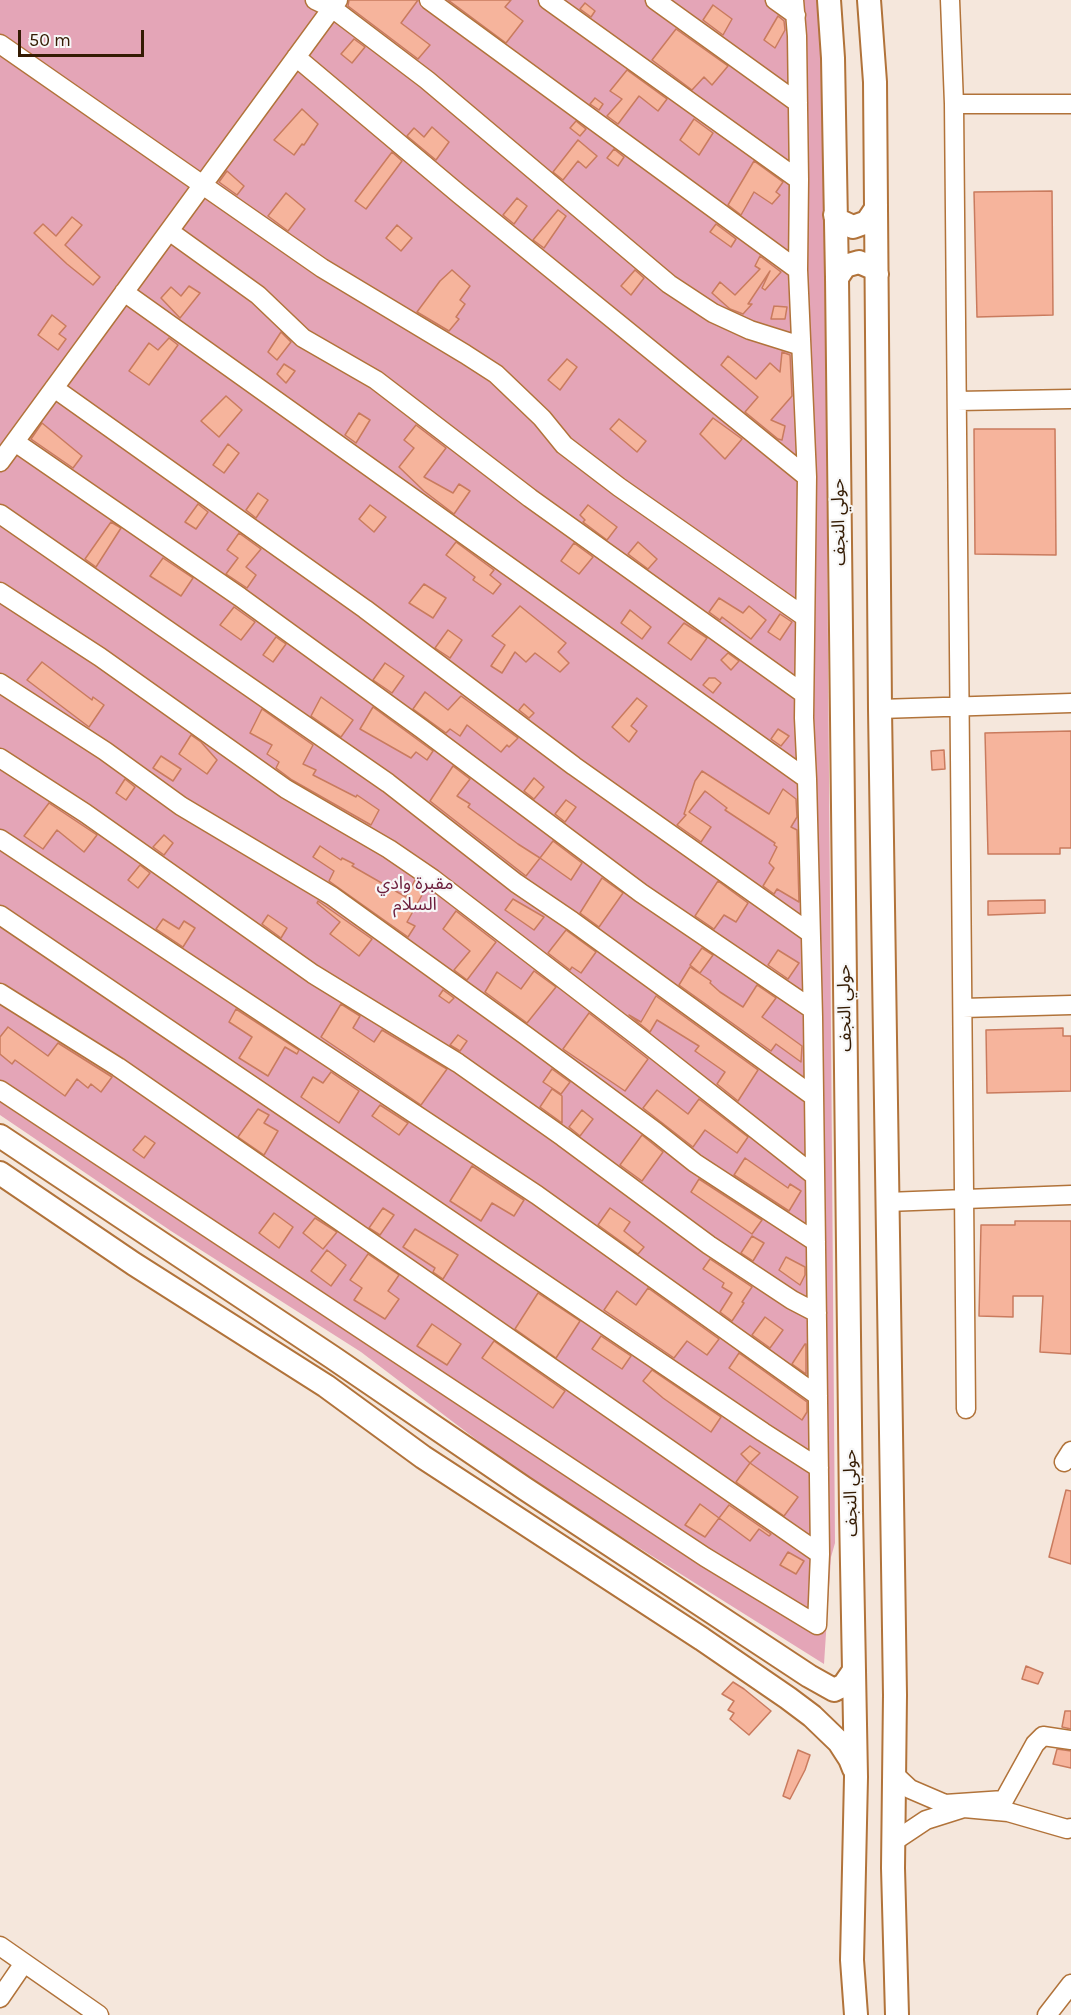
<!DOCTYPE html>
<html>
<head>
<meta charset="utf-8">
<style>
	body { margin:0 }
	#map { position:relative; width:1071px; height:2015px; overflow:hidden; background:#f5e7dc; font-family:Karla,sans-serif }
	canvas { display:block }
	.scale { position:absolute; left:18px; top:30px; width:126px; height:27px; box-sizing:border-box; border:3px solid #341b03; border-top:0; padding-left:8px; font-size:18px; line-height:21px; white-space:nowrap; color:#341b03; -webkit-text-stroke:4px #f7f7f7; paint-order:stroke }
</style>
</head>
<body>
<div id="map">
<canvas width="1071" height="2015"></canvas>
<div class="scale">50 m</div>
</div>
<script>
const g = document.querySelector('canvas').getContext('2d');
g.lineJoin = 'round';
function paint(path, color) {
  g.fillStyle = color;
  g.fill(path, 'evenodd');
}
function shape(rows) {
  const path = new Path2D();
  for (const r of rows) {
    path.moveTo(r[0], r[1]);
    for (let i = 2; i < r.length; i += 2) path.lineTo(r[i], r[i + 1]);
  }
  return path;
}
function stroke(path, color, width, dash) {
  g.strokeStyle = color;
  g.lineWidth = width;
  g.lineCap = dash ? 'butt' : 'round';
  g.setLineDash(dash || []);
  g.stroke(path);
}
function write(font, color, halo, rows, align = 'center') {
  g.font = font + ' Karla,"Noto Sans Arabic",sans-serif';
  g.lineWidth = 4.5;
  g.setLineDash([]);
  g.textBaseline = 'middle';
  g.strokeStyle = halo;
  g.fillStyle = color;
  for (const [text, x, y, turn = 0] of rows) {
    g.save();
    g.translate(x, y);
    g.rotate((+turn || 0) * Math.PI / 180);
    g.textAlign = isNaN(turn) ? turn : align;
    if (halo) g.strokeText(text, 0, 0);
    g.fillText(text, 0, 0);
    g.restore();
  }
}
const green = shape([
	[0,0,822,0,823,13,835,1543,831,1557,824,1664,523,1475,361,1352,171,1231,0,1115]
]);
const building = shape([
	[349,0,418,0,401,23,430,45,418,59,348,6,349,0],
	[448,0,511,0,505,7,523,21,506,43,448,0],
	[585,3,595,11,591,17,580,9,585,3],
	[713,5,732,19,723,35,703,20,713,5],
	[778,16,784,21,785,30,775,48,764,40,778,16],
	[676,29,728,66,712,85,704,77,692,90,652,60,676,29],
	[354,39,365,47,352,63,341,54,354,39],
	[627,70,667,99,658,111,639,96,618,124,607,116,622,99,610,91,627,70],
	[595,98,603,104,599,110,590,104,595,98],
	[302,109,318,124,304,145,302,144,294,155,274,140,302,109],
	[694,119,713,133,699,155,680,140,694,119],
	[576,121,586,129,580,136,570,128,576,121],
	[432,127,449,142,436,160,407,136,414,128,424,137,432,127],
	[578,140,597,156,586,168,578,161,563,180,553,172,578,140],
	[614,149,624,157,618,166,607,158,614,149],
	[392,152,402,161,366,209,355,201,392,152],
	[754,161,783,182,776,192,780,195,772,204,754,192,741,215,728,205,754,161],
	[227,171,244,186,237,195,219,182,227,171],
	[1052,191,1053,315,977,317,974,192,1052,191],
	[286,193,305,209,288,231,268,216,286,193],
	[517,198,527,206,514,224,503,215,517,198],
	[558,210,566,216,544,248,533,240,558,210],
	[72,217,82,225,65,245,100,277,93,285,67,264,34,233,43,224,56,236,72,217],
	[716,224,736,239,731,247,710,232,716,224],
	[397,225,412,238,401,251,386,238,397,225],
	[760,256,781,272,765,290,762,288,770,271,748,304,752,304,743,314,730,309,712,293,720,282,735,295,760,269,755,266,760,256],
	[452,270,470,286,460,300,465,304,456,317,459,319,449,331,417,312,440,281,452,270],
	[635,270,644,278,631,295,621,286,635,270],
	[189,286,200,293,180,318,161,298,171,287,181,296,189,286],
	[774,306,787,307,785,319,771,319,774,306],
	[52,315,66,326,59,334,66,339,58,350,38,335,52,315],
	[281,332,291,342,277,360,268,352,281,332],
	[169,338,178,345,149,385,129,371,149,343,158,350,169,338],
	[782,352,790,355,792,396,771,420,785,426,782,440,778,439,745,412,758,397,721,365,728,356,756,379,770,363,780,372,782,352],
	[567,359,577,367,560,390,548,380,567,359],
	[284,364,295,371,286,383,277,374,284,364],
	[226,396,242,410,219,437,201,421,226,396],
	[359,413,370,420,356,443,345,435,359,413],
	[713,418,742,439,725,459,700,434,713,418],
	[619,419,646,441,637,452,610,429,619,419],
	[42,423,82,456,73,468,31,439,42,423],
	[416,425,446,448,424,477,453,493,459,484,470,491,454,514,424,491,399,467,414,448,404,440,416,425],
	[974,429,1055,429,1056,555,975,554,974,429],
	[228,444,239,453,224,473,213,465,228,444],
	[258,493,268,500,256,518,246,510,258,493],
	[198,504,208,512,196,529,185,522,198,504],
	[370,505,386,517,374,532,359,519,370,505],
	[588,505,617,527,607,540,583,522,585,520,580,515,588,505],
	[111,522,121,528,96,567,85,559,111,522],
	[239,533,261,549,246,567,256,575,247,588,226,574,238,558,227,550,239,533],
	[456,542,494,570,490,575,501,584,493,594,473,580,475,577,446,555,456,542],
	[638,542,657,559,648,569,628,554,638,542],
	[574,543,593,557,579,574,561,561,574,543],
	[163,558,193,578,181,596,150,576,163,558],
	[424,584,446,598,433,618,409,603,424,584],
	[719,598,743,613,749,606,766,620,751,639,722,617,720,620,709,612,719,598],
	[520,606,566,643,558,652,569,663,560,672,535,653,526,662,515,652,502,673,491,666,505,645,492,636,520,606],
	[234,607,255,622,241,640,220,625,234,607],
	[630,610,651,627,642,639,621,623,630,610],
	[780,614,792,622,780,640,768,632,780,614],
	[684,623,707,638,691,660,668,643,684,623],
	[448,630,462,640,450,658,435,648,448,630],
	[276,637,286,644,273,662,263,655,276,637],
	[728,653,739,661,731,670,721,660,728,653],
	[42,662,92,700,93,697,104,705,89,727,27,680,42,662],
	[385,663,404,676,392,693,373,680,385,663],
	[709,678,715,678,721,683,713,693,703,685,709,678],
	[425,692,448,710,461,696,518,738,509,747,507,745,501,752,467,725,460,736,450,729,446,733,413,709,425,692],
	[321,697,353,720,341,737,311,716,321,697],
	[637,698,647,706,631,726,637,731,629,742,612,727,637,698],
	[524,704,534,713,529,718,519,710,524,704],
	[373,707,433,751,427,760,416,752,411,758,360,729,373,707],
	[262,709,313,745,303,764,316,770,313,775,356,797,357,795,379,810,371,825,292,780,276,768,279,762,267,754,272,745,250,733,262,709],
	[778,729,789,736,781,746,771,739,778,729],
	[1071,731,1071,848,1060,848,1060,854,988,854,985,733,1071,731],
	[191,735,201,742,217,760,207,774,179,754,191,735],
	[944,750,945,769,932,770,931,751,944,750],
	[161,756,181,769,173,781,153,768,161,756],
	[453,766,470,779,457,796,470,804,468,807,518,844,540,858,526,876,430,801,453,766],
	[702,771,769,814,783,789,796,799,797,817,791,827,797,830,799,902,777,889,774,894,763,886,774,868,769,863,777,847,774,845,775,843,725,810,727,808,705,791,689,812,711,827,701,842,677,825,686,815,684,814,695,781,702,771],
	[534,778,544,787,534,799,524,791,534,778],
	[125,779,135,787,126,800,116,793,125,779],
	[566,800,576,807,565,822,555,814,566,800],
	[49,803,97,835,84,852,57,830,43,849,24,836,49,803],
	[164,835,173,843,164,855,153,847,164,835],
	[553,841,582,863,571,880,540,858,553,841],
	[320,846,341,860,342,858,354,864,352,866,406,897,415,880,426,888,407,922,415,926,408,937,329,881,334,871,313,857,320,846],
	[140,865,150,873,138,888,128,880,140,865],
	[602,878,623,893,599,927,580,913,602,878],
	[718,881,748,903,736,922,724,915,714,929,695,916,718,881],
	[513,899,544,917,534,930,505,910,513,899],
	[1045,900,1045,913,988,915,988,901,1045,900],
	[318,901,372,939,359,956,330,934,340,922,317,903,318,901],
	[456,911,496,942,467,980,454,970,470,951,443,929,456,911],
	[268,915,287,928,281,938,262,924,268,915],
	[163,919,179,929,184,921,195,928,183,947,156,929,163,919],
	[566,930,596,952,581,973,572,967,570,970,548,953,566,930],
	[702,948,713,955,700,973,690,965,702,948],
	[778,950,799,963,788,979,768,965,778,950],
	[690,967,711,981,710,983,720,992,743,1007,757,985,776,998,762,1017,802,1046,801,1062,776,1044,771,1051,679,985,690,967],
	[534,971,556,987,527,1023,485,992,497,972,521,989,534,971],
	[443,990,454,998,449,1003,439,996,443,990],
	[656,996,758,1070,738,1101,717,1084,725,1072,695,1051,699,1046,657,1020,650,1032,629,1015,641,1022,656,996],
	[341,1004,360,1016,353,1028,374,1042,382,1030,447,1069,421,1105,321,1037,341,1004],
	[236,1009,299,1050,297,1054,285,1047,268,1076,239,1058,252,1037,229,1022,236,1009],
	[589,1013,648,1059,625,1091,563,1049,589,1013],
	[8,1027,48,1056,58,1043,112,1077,101,1092,91,1084,88,1088,77,1079,65,1096,15,1060,12,1064,0,1054,0,1037,8,1027],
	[1063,1028,1063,1036,1071,1036,1071,1091,987,1093,986,1030,1063,1028],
	[458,1035,467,1041,460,1051,450,1045,458,1035],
	[552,1069,570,1082,561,1094,543,1082,552,1069],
	[331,1072,359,1091,339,1123,301,1097,313,1077,323,1083,331,1072],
	[552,1089,562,1096,562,1123,540,1107,552,1089],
	[657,1090,688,1114,699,1099,748,1137,737,1153,705,1130,693,1147,643,1108,657,1090],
	[380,1105,408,1123,399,1135,372,1116,380,1105],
	[258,1109,269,1115,264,1123,278,1131,264,1155,238,1137,258,1109],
	[582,1110,593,1119,580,1136,569,1127,582,1110],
	[642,1135,663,1152,642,1181,620,1165,642,1135],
	[145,1136,155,1143,144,1158,133,1150,145,1136],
	[745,1158,788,1188,790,1184,801,1191,789,1211,734,1175,745,1158],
	[472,1166,524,1200,514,1216,492,1203,481,1221,450,1201,472,1166],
	[699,1179,762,1220,752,1234,691,1192,699,1179],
	[383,1208,394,1215,380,1235,369,1228,383,1208],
	[610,1208,630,1222,624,1231,644,1247,638,1254,598,1225,610,1208],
	[274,1213,293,1227,279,1248,259,1233,274,1213],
	[315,1218,337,1232,323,1249,303,1233,315,1218],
	[1015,1221,1071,1221,1071,1354,1040,1352,1043,1296,1013,1296,1013,1317,979,1316,981,1225,1015,1225,1015,1221],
	[415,1229,458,1255,443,1279,433,1272,435,1268,403,1247,415,1229],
	[752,1236,764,1243,753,1261,741,1253,752,1236],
	[327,1250,346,1265,331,1286,311,1271,327,1250],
	[368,1254,399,1275,388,1291,399,1299,385,1319,354,1300,362,1288,350,1280,368,1254],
	[786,1257,805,1267,805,1275,800,1285,779,1270,786,1257],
	[710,1259,752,1287,742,1302,744,1303,732,1321,720,1312,732,1293,722,1287,724,1283,703,1269,710,1259],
	[648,1288,719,1339,707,1355,687,1341,674,1358,604,1310,617,1291,636,1305,648,1288],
	[538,1293,580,1321,556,1358,515,1329,538,1293],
	[765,1317,783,1330,770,1348,752,1335,765,1317],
	[432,1324,461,1344,447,1365,417,1346,432,1324],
	[601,1336,631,1356,622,1369,592,1349,601,1336],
	[494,1341,565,1391,553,1408,482,1358,494,1341],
	[805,1344,806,1344,806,1374,792,1364,805,1344],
	[739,1353,807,1402,807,1412,802,1420,729,1368,739,1353],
	[652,1370,721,1417,711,1432,663,1398,643,1381,652,1370],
	[750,1446,760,1453,750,1463,741,1454,750,1446],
	[750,1463,798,1497,784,1516,736,1482,750,1463],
	[1066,1490,1071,1491,1071,1564,1049,1557,1066,1490],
	[700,1504,719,1518,705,1537,685,1525,700,1504],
	[729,1505,771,1534,769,1536,759,1529,750,1541,719,1518,729,1505],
	[788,1552,804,1561,796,1574,780,1565,788,1552],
	[1026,1666,1043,1673,1038,1684,1022,1679,1026,1666],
	[733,1682,744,1689,771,1711,749,1735,730,1719,734,1713,728,1710,734,1701,722,1694,733,1682],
	[1065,1711,1071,1711,1071,1729,1062,1727,1065,1711],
	[1057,1749,1071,1751,1071,1768,1053,1764,1057,1749],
	[798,1750,810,1755,805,1770,790,1799,783,1796,798,1750]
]);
const minor = shape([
	[315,0,332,8,427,80,669,284,713,313,750,330,801,346],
	[429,0,798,270],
	[548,0,799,180],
	[655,0,798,103],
	[775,0,796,15],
	[950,0,954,104,966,1409],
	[0,44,322,268,465,354,496,374,542,418,564,445,619,487,805,617],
	[296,57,459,194,807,477],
	[954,104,1071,104],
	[169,231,258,295,303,338,376,380,530,498,804,694],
	[124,292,807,779],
	[54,388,365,609,574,766,810,933],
	[957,401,1071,399],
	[15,442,240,597,422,729,641,893,812,1009],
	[0,462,338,0],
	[0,514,388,783,516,883,572,921,813,1096],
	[0,592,100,657,286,789,389,849,433,879,640,1038,815,1176],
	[0,683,105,751,181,806,332,896,525,1035,656,1132,695,1163,816,1242],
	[880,709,1071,703],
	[0,758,85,813,313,974,458,1063,563,1137,709,1245,792,1300,817,1313],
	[0,839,537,1195,818,1396],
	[0,915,763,1432,819,1468],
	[0,993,118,1067,820,1554],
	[963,1008,1071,1005],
	[0,1090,705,1557,817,1625,820,1554,813,1017,807,779,804,718,807,477,798,270,799,180,797,36,794,0],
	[887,1202,1071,1195],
	[1064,1462,1071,1451],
	[894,1774,910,1789,945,1804,1004,1800,1035,1744,1043,1736,1071,1740],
	[893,1842,926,1820,964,1808,1008,1812,1067,1829,1071,1828],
	[0,1946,99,2015],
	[0,1998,24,1963],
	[1047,2015,1071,1984]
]);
const major = shape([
	[829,0,833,58,837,278,851,1511,856,1777,852,1960,856,2015],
	[869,0,875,82,880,709,895,1695,893,1868,897,2015],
	[835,215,840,221,853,227,867,222,875,210],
	[837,278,845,266,859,262,873,268,877,274],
	[0,1136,332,1357,524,1488,809,1676,834,1690,844,1685,853,1672],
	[0,1173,134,1264,326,1386,423,1457,702,1639,788,1698,812,1716,839,1742,850,1759,854,1769]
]);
const streetNames = [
	["حولي النجف",839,522,-91],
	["حولي النجف",845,1008,-91],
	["حولي النجف",851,1493,-91]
];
const parkNames = [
	["مقبرة وادي",415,884],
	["السلام",415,905]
];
paint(green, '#e4a5b7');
paint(building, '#f6b49c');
stroke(building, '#c97b5e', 1.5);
stroke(minor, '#b1733a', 21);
stroke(major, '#b1733a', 26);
stroke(minor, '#fff', 18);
stroke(major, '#fff', 22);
write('18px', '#341b03', '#f7f7f7', streetNames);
write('18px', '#6b1d3b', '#f7f7f7', parkNames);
</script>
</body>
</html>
